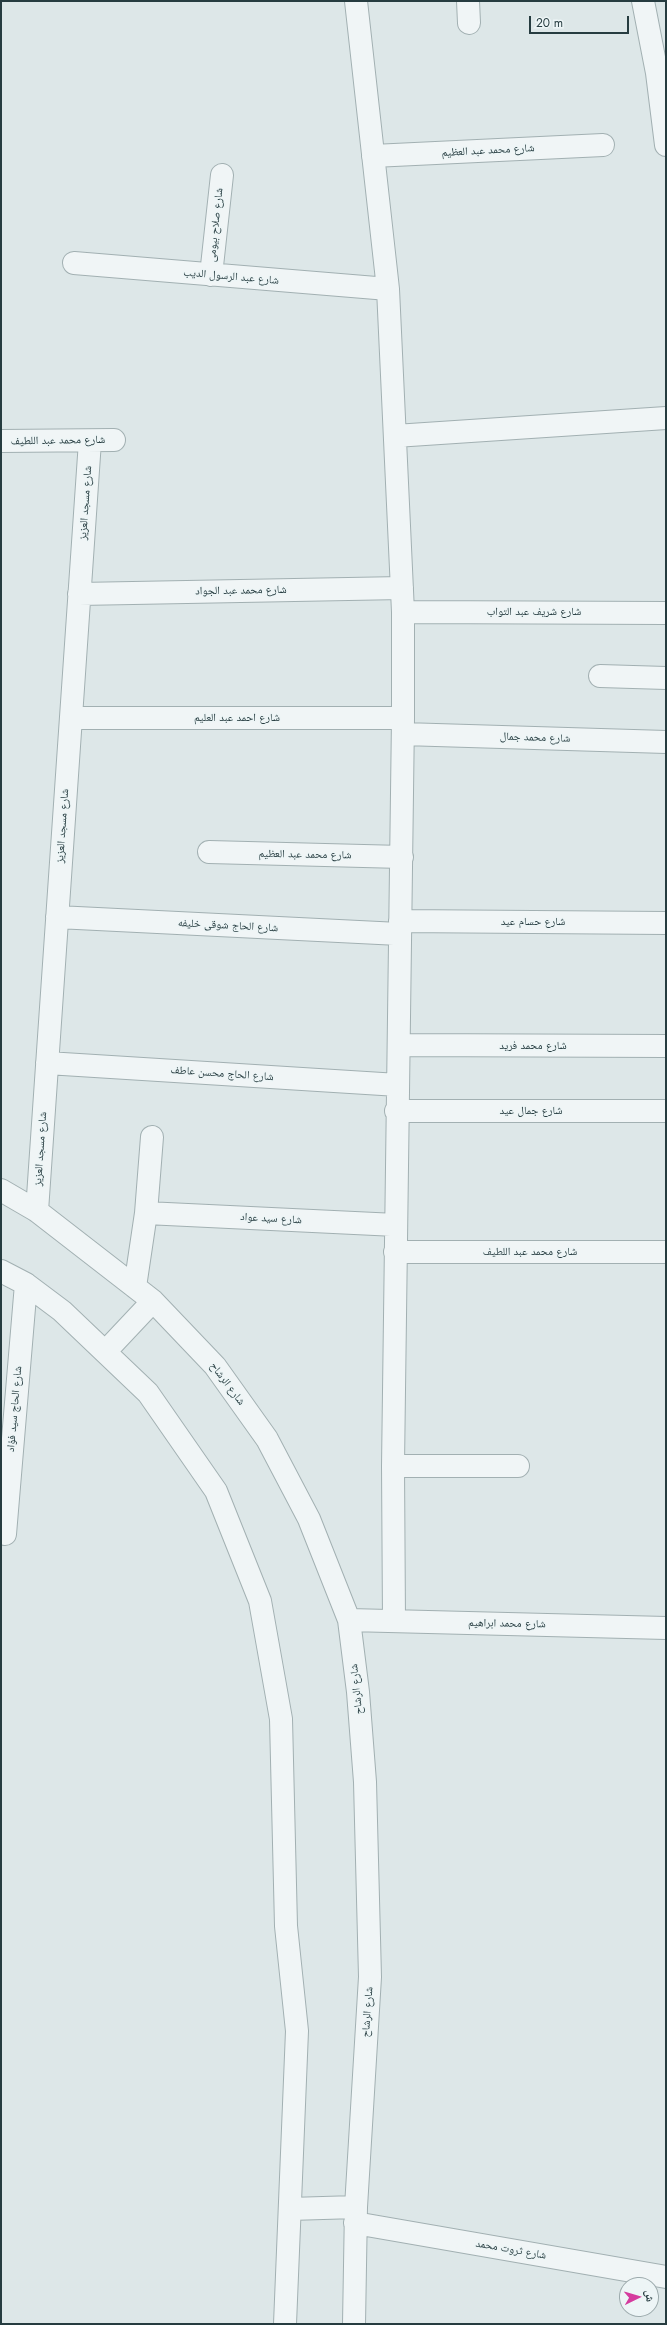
<!DOCTYPE html>
<html>
<head>
<meta charset="utf-8">
<style>
	body { margin:0 }
	#map { position:relative; width:667px; height:2325px; overflow:hidden; background:#dde7e8; font-family:Jost,"Noto Naskh Arabic",sans-serif }
	canvas { display:block }
	.frame { position:absolute; inset:0; border:2px solid #263c40; pointer-events:none }
	.north { position:absolute; left:619px; top:2277px; width:40px; height:40px; box-sizing:border-box; background:#edf5f6; border:1px solid #9dabad; border-radius:50%; rotate:85deg; font-size:11px; font-weight:700; line-height:16px; text-align:center; color:#263c40 }
	.north::after { content:''; display:block; margin:auto; width:14px; height:18px; background:#d53b9e; clip-path:polygon(50% 0,100% 100%,50% 72%,0 100%) }
	.scale { position:absolute; left:529px; top:16px; width:100px; height:18px; box-sizing:border-box; border:2px solid #263c40; border-top:0; padding-left:5px; font-size:12px; line-height:14px; white-space:nowrap; color:#263c40; -webkit-text-stroke:3px #edf5f6; paint-order:stroke }
</style>
</head>
<body>
<div id="map">
<canvas width="667" height="2325"></canvas>
<div class="frame"></div>
<div class="north">ش</div>
<div class="scale">20 m</div>
</div>
<script>
const g = document.querySelector('canvas').getContext('2d');
g.lineJoin = 'round';
function shape(rows) {
  const path = new Path2D();
  for (const r of rows) {
    path.moveTo(r[0], r[1]);
    for (let i = 2; i < r.length; i += 2) path.lineTo(r[i], r[i + 1]);
  }
  return path;
}
function stroke(path, color, width, dash) {
  g.strokeStyle = color;
  g.lineWidth = width;
  g.lineCap = dash ? 'butt' : 'round';
  g.setLineDash(dash || []);
  g.stroke(path);
}
function write(font, color, halo, rows, align = 'center') {
  g.font = font + ' Jost,"Noto Naskh Arabic",sans-serif';
  g.lineWidth = 3;
  g.setLineDash([]);
  g.textBaseline = 'middle';
  g.strokeStyle = halo;
  g.fillStyle = color;
  for (const [text, x, y, turn = 0] of rows) {
    g.save();
    g.translate(x, y);
    g.rotate((+turn || 0) * Math.PI / 180);
    g.textAlign = isNaN(turn) ? turn : align;
    if (halo) g.strokeText(text, 0, 0);
    g.fillText(text, 0, 0);
    g.restore();
  }
}
const street = shape([
	[356,1,388,289,403,612,403,718,393,1466,394,1621],
	[468,1,469,23],
	[643,1,657,73,666,145],
	[373,156,603,145],
	[74,263,388,289],
	[211,275,222,175],
	[395,436,666,418],
	[1,441,114,440],
	[79,594,402,588],
	[403,612,666,613],
	[600,676,666,678],
	[71,718,403,718],
	[403,734,666,742],
	[209,852,402,857],
	[57,917,399,934],
	[400,921,666,923],
	[399,1045,666,1046],
	[47,1063,398,1085],
	[396,1111,666,1111],
	[1,1190,37,1211,135,1287,153,1301,215,1366,267,1439,309,1519,349,1620,358,1692,365,1782,370,1977,356,2207,354,2324],
	[37,1211,90,441],
	[146,1213,396,1225],
	[395,1252,666,1252],
	[1,1271,26,1284,62,1311,148,1393,216,1491,260,1601,281,1719,286,1926,297,2031,285,2324],
	[135,1287,146,1213,152,1137],
	[105,1352,153,1301],
	[393,1466,518,1466],
	[5,1534,26,1284],
	[349,1620,666,1628],
	[290,2209,356,2207],
	[355,2223,666,2277]
]);
const streetNames = [
	["شارع محمد عبد العظيم",488,151,-3],
	["شارع صلاح بيومى",216,225,-84],
	["شارع عبد الرسول الديب",231,277,5],
	["شارع محمد عبد اللطيف",58,441,-1],
	["شارع مسجد العزيز",86,503,-86],
	["شارع محمد عبد الجواد",241,591,-1],
	["شارع شريف عبد التواب",534,612],
	["شارع احمد عبد العليم",237,718],
	["شارع محمد جمال",535,738,2],
	["شارع مسجد العزيز",63,826,-86],
	["شارع محمد عبد العظيم",305,855,1],
	["شارع حسام عيد",533,922],
	["شارع الحاج شوقى خليفه",228,926,3],
	["شارع محمد فريد",533,1046],
	["شارع الحاج محسن عاطف",222,1074,4],
	["شارع جمال عيد",531,1111],
	["شارع مسجد العزيز",41,1149,-86],
	["شارع سيد عواد",271,1219,3],
	["شارع محمد عبد اللطيف",530,1252],
	["شارع الرشاح",227,1384,53],
	["شارع الحاج سيد فؤاد",15,1409,-85],
	["شارع محمد ابراهيم",507,1624,1],
	["شارع الرشاح",357,1689,-96],
	["شارع الرشاح",368,2012,-86],
	["شارع ثروت محمد",511,2250,10]
];
stroke(street, '#a2b0b2', 24);
stroke(street, '#f0f5f6', 22);
write('11px', '#263c40', '#edf5f6', streetNames);
</script>
</body>
</html>
